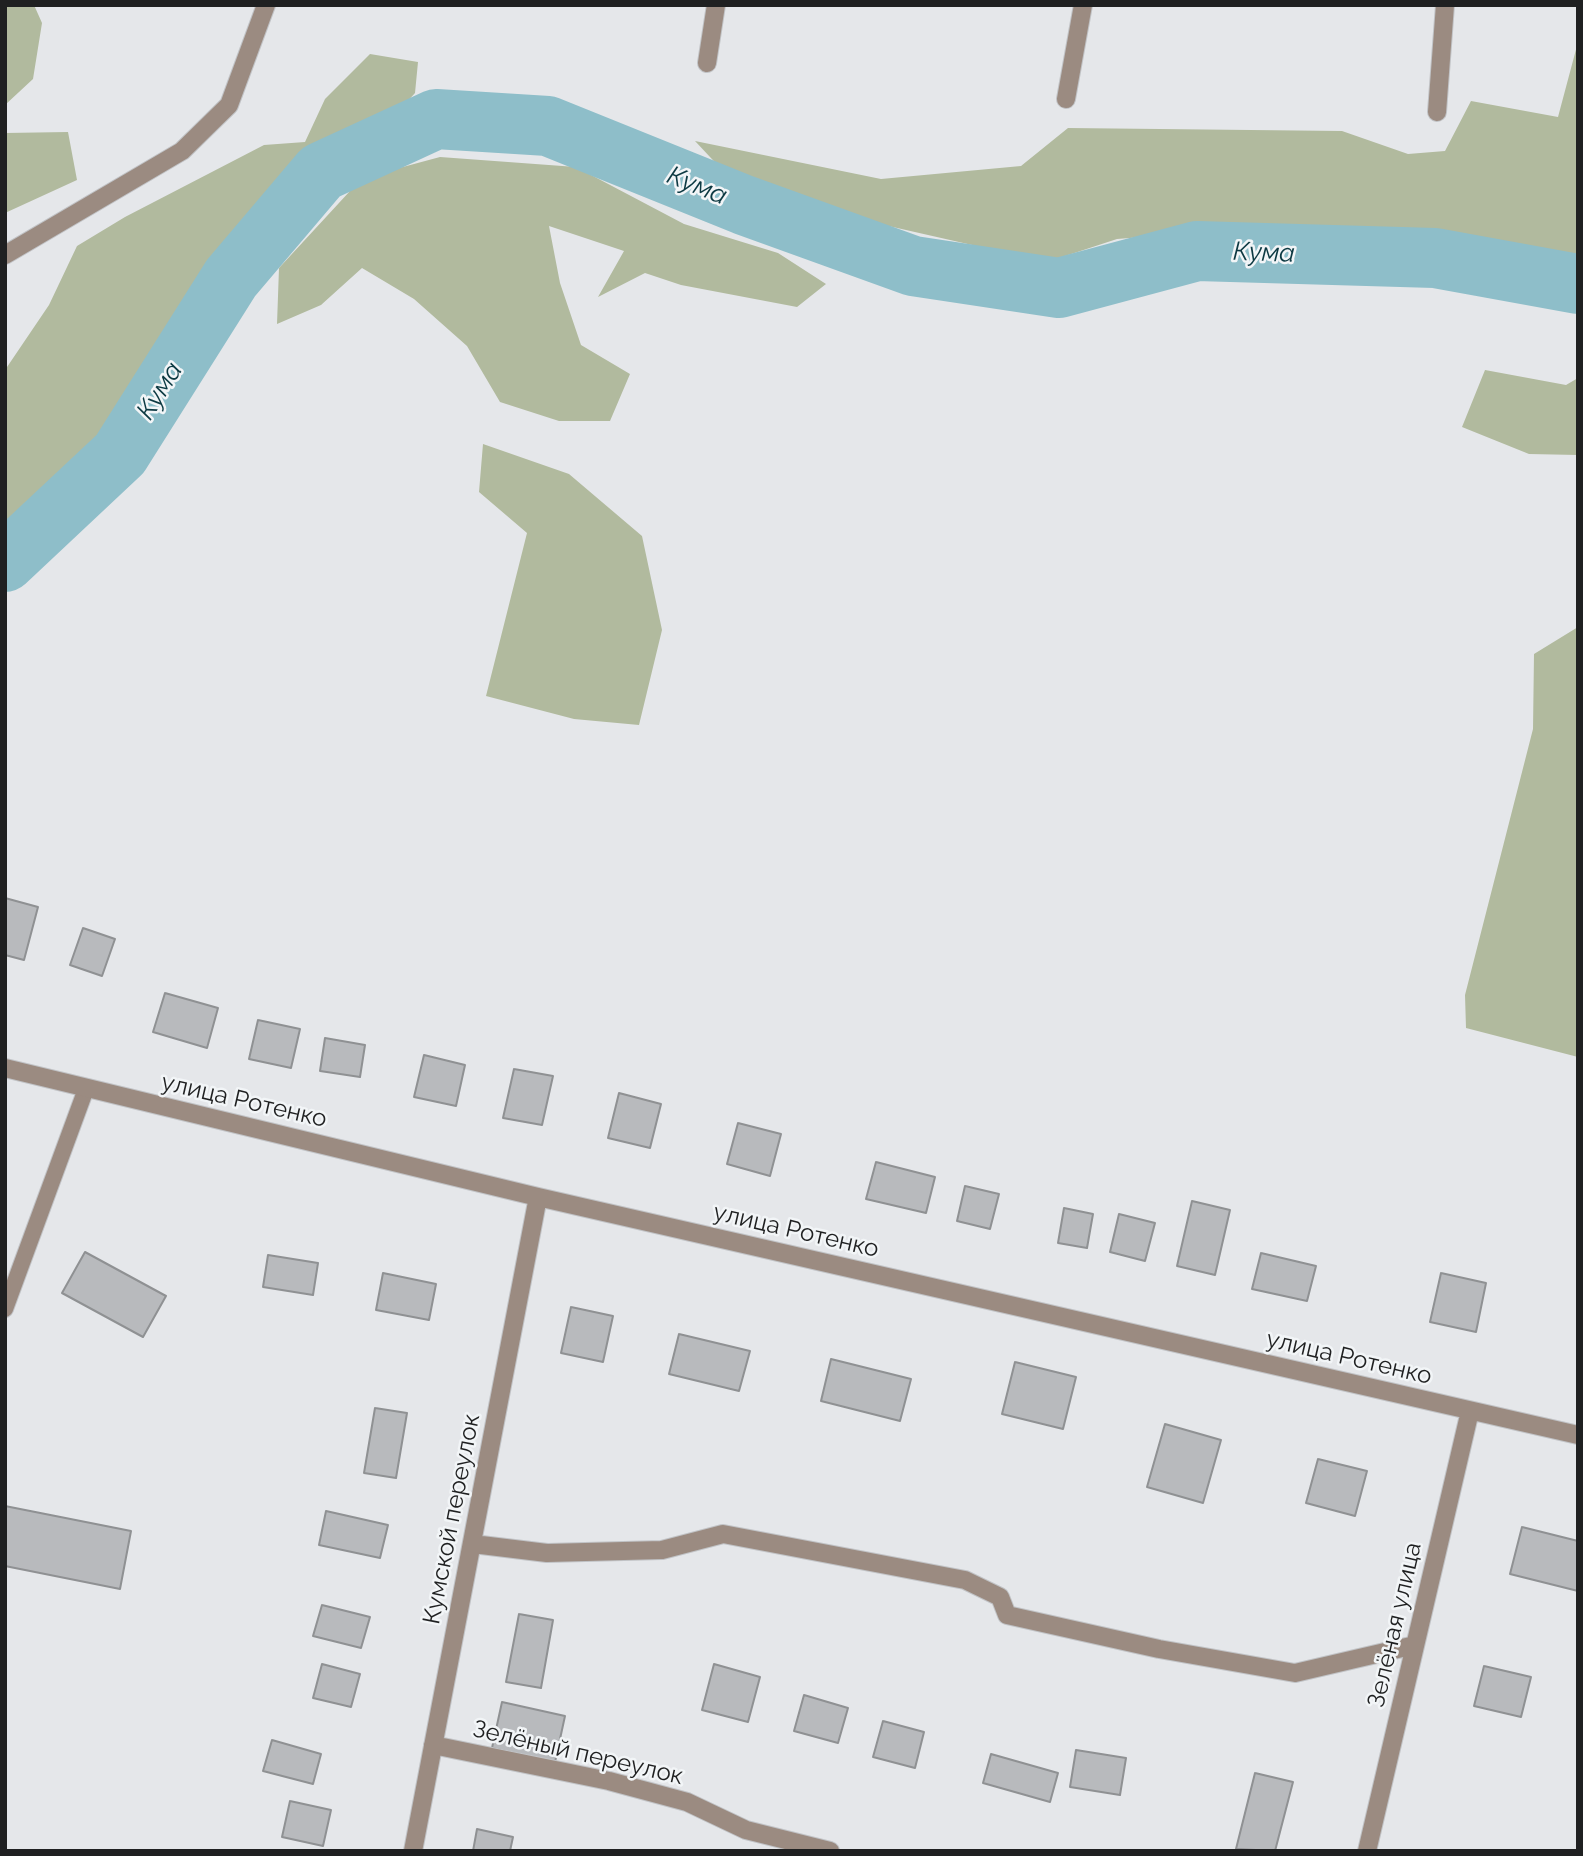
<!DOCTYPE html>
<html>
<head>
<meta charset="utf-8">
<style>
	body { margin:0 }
	#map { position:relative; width:1583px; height:1856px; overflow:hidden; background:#e5e7ea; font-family:Raleway,sans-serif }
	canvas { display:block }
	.frame { position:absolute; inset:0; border:7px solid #1f2021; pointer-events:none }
</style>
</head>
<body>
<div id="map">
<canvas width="1583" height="1856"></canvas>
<div class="frame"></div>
</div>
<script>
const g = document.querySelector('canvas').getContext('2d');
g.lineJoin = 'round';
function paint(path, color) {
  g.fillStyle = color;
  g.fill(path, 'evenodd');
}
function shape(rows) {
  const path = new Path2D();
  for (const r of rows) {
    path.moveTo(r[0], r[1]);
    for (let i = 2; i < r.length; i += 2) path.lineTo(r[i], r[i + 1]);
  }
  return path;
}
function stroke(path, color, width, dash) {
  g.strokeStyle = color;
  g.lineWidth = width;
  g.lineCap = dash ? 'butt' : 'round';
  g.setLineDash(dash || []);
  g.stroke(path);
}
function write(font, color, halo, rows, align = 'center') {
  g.font = font + ' Raleway,sans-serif';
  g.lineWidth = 5;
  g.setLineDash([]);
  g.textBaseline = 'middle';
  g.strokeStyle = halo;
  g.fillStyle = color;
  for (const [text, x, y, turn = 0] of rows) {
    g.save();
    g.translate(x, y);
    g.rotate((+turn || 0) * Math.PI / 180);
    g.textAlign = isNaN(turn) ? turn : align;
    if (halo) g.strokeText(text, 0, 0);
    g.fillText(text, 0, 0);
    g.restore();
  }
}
const green = shape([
	[5,5,34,5,42,23,33,79,5,105],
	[1578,42,1578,260,1482,241,1219,231,1117,239,1047,262,884,225,740,189,695,141,881,179,1021,166,1068,128,1342,131,1408,154,1445,151,1471,101,1558,117],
	[370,54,418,62,415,93,388,123,309,163,246,235,115,441,5,546,5,370,49,305,77,246,125,217,264,145,305,142,325,99],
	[68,132,77,180,5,213,5,133],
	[440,157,576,167,684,224,778,253,826,284,797,307,681,285,645,273,598,297,624,251,549,226,560,283,581,345,630,374,610,421,559,421,500,402,467,346,414,299,362,268,321,305,277,324,279,268,362,178],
	[1485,370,1566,385,1578,378,1578,455,1529,454,1462,427],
	[483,444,569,474,642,536,662,630,639,725,574,719,486,696,527,533,479,492],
	[1578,627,1578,1057,1466,1028,1465,995,1533,729,1534,654]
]);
const river = shape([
	[5,562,120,454,231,278,321,172,436,119,548,126,744,205,913,266,1059,288,1197,251,1435,258,1578,284]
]);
const building = shape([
	[5,898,38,907,24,960,5,955,5,898],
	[83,928,115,939,102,976,70,965,83,928],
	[165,993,218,1008,207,1048,153,1032,165,993],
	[258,1020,300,1029,291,1068,249,1059,258,1020],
	[325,1038,365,1045,360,1077,320,1071,325,1038],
	[424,1055,465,1065,456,1106,414,1097,424,1055],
	[514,1069,553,1076,542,1125,503,1118,514,1069],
	[619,1093,661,1104,650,1148,608,1138,619,1093],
	[738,1123,781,1134,770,1176,727,1164,738,1123],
	[876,1162,935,1177,926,1213,866,1199,876,1162],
	[965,1186,999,1194,990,1229,957,1221,965,1186],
	[1192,1201,1230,1210,1215,1275,1177,1266,1192,1201],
	[1064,1208,1093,1214,1087,1248,1058,1243,1064,1208],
	[1119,1214,1155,1223,1145,1261,1110,1252,1119,1214],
	[85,1252,166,1296,143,1337,62,1293,85,1252],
	[1261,1253,1316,1266,1307,1301,1252,1289,1261,1253],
	[268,1255,318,1263,313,1295,263,1287,268,1255],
	[383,1273,436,1284,429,1320,376,1310,383,1273],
	[1441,1273,1486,1283,1476,1332,1430,1322,1441,1273],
	[571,1307,613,1316,603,1362,561,1353,571,1307],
	[679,1334,750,1351,739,1391,669,1374,679,1334],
	[831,1359,911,1379,900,1421,821,1401,831,1359],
	[1015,1362,1076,1377,1063,1429,1002,1414,1015,1362],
	[375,1408,407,1413,396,1478,364,1473,375,1408],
	[1165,1424,1221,1440,1203,1503,1147,1487,1165,1424],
	[1318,1459,1367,1471,1355,1516,1306,1503,1318,1459],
	[5,1506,131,1531,120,1589,5,1566,5,1506],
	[326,1511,388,1525,380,1558,319,1545,326,1511],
	[1522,1527,1578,1541,1578,1591,1510,1574,1522,1527],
	[322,1605,370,1617,361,1648,313,1636,322,1605],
	[519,1614,553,1620,541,1688,506,1682,519,1614],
	[322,1664,360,1674,351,1707,313,1698,322,1664],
	[714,1664,760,1677,748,1722,702,1710,714,1664],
	[1484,1666,1531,1677,1521,1717,1474,1706,1484,1666],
	[804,1695,848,1708,838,1743,794,1731,804,1695],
	[502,1702,565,1716,555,1762,492,1748,502,1702],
	[883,1721,924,1732,915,1768,873,1757,883,1721],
	[272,1740,321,1754,313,1784,263,1771,272,1740],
	[1076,1750,1126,1758,1120,1795,1070,1787,1076,1750],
	[991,1754,1058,1773,1050,1802,983,1783,991,1754],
	[1255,1773,1293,1782,1275,1851,1236,1849,1255,1773],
	[290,1801,331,1810,323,1846,282,1837,290,1801],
	[477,1829,513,1837,510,1851,473,1851,477,1829]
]);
const service = shape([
	[5,1309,86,1089]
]);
const minor = shape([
	[707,63,716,5],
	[1066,99,1083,5],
	[1437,112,1445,5],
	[5,255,182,151,229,105,266,5],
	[5,1068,538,1197,1578,1435],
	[473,1544,547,1553,662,1550,723,1534,965,1580,1000,1597,1007,1615,1159,1649,1295,1673,1415,1645],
	[433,1745,609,1781,687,1802,746,1830,830,1851],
	[413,1851,538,1197],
	[1367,1851,1470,1411]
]);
const streetNames = [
	["улица Ротенко",244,1101,13],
	["улица Ротенко",796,1231,13],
	["улица Ротенко",1349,1358,13],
	["Кумской переулок",452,1519,-79],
	["Зелёная улица",1395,1625,-77],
	["Зелёный переулок",578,1753,13]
];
const waterNames = [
	["Кума",697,186,22],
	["Кума",1264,253,2],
	["Кума",160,391,-58]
];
paint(green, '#b1ba9e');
stroke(river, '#8ebec9', 60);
paint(building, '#b8babd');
stroke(building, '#8f9193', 2);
stroke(service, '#c1c3c6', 18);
stroke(minor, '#c1c3c6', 20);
stroke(service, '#9b8b81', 16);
stroke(minor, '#9b8b81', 18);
write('24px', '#1f2021', '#f2f5f7', streetNames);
write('italic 26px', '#0c3942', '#f2f5f7', waterNames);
</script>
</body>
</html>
